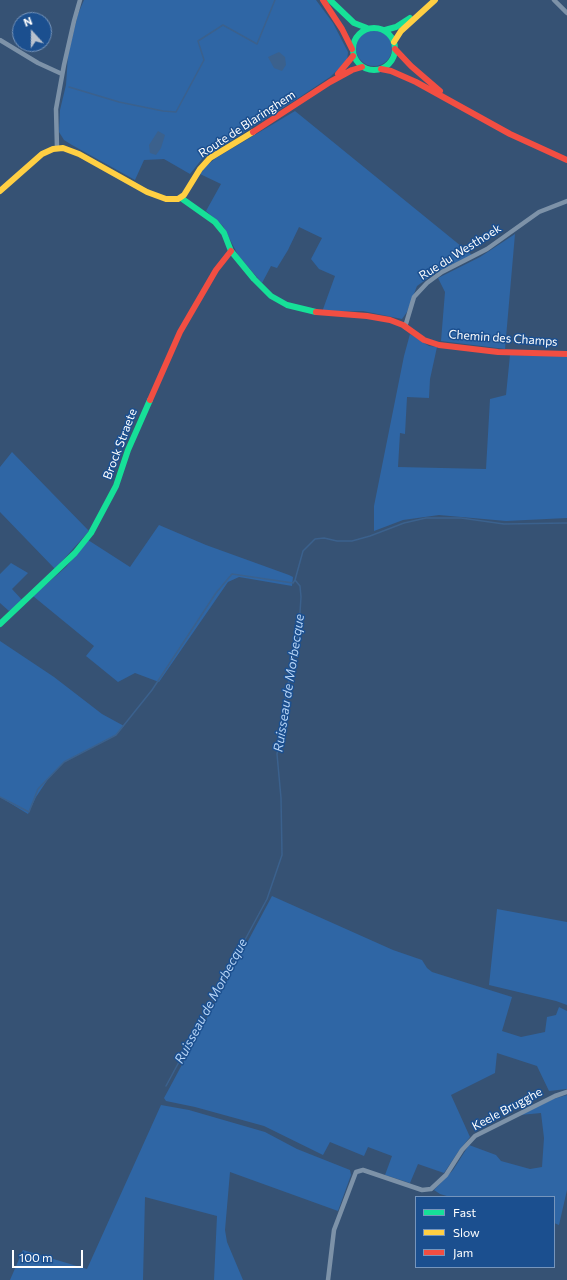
<!DOCTYPE html>
<html>
<head>
<meta charset="utf-8">
<style>
	body { margin:0 }
	#map { position:relative; width:567px; height:1280px; overflow:hidden; background:#365274; font-family:Commissioner,sans-serif }
	canvas { display:block }
	.legend { position:absolute; left:415px; top:1196px; width:140px; height:72px; box-sizing:border-box; background:#1b4f8f; border:1px solid #7695bc; margin:0; padding:5px 7px; list-style:none; font-size:12px; color:#fff }
	.legend li { display:flex; align-items:center; gap:8px; height:20px }
	.legend b { width:20px; border:1px solid #7695bc }
	.north { position:absolute; left:12px; top:12px; width:40px; height:40px; box-sizing:border-box; background:#1b4f8f; border:1px solid #7695bc; border-radius:50%; rotate:339deg; font-size:11px; font-weight:700; line-height:16px; text-align:center; color:#fff }
	.north::after { content:''; display:block; margin:auto; width:14px; height:18px; background:#b9c2ce; clip-path:polygon(50% 0,100% 100%,50% 72%,0 100%) }
	.scale { position:absolute; left:12px; top:1250px; width:71px; height:18px; box-sizing:border-box; border:2px solid #fff; border-top:0; padding-left:5px; font-size:12px; line-height:14px; white-space:nowrap; color:#fff; -webkit-text-stroke:3px #1b4f8f; paint-order:stroke }
</style>
</head>
<body>
<div id="map">
<canvas width="567" height="1280"></canvas>
<ul class="legend">
<li><b style="height:5px;background:#16e098"></b>Fast</li>
<li><b style="height:5px;background:#ffcf43"></b>Slow</li>
<li><b style="height:5px;background:#f24e42"></b>Jam</li>
</ul>
<div class="north">N</div>
<div class="scale">100 m</div>
</div>
<script>
const g = document.querySelector('canvas').getContext('2d');
g.lineJoin = 'round';
function paint(path, color) {
  g.fillStyle = color;
  g.fill(path, 'evenodd');
}
function shape(rows) {
  const path = new Path2D();
  for (const r of rows) {
    if (r.length === 3) {
      path.moveTo(r[0] + r[2], r[1]);
      path.arc(r[0], r[1], r[2], 0, 2 * Math.PI);
      continue;
    }
    path.moveTo(r[0], r[1]);
    for (let i = 2; i < r.length; i += 2) path.lineTo(r[i], r[i + 1]);
  }
  return path;
}
function stroke(path, color, width, dash) {
  g.strokeStyle = color;
  g.lineWidth = width;
  g.lineCap = dash ? 'butt' : 'round';
  g.setLineDash(dash || []);
  g.stroke(path);
}
function write(font, color, halo, rows, align = 'center') {
  g.font = font + ' Commissioner,sans-serif';
  g.lineWidth = 3;
  g.setLineDash([]);
  g.textBaseline = 'middle';
  g.strokeStyle = halo;
  g.fillStyle = color;
  for (const [text, x, y, turn = 0] of rows) {
    g.save();
    g.translate(x, y);
    g.rotate((+turn || 0) * Math.PI / 180);
    g.textAlign = isNaN(turn) ? turn : align;
    if (halo) g.strokeText(text, 0, 0);
    g.fillText(text, 0, 0);
    g.restore();
  }
}
const green = shape([
	[84,0,316,0,333,23,348,52,347,61,330,77,300,97,202,159,190,174,164,159,144,160,135,180,72,145,64,140,59,132,60,110,66,85,68,55,78,14],
	[374,48,18],
	[295,111,472,255,438,271,417,286,407,312,402,319,363,311,322,312,335,276,319,269,311,259,322,238,299,227,288,250,277,268,271,266,262,283,238,255,223,226,206,211,221,184,200,174,205,167,216,158],
	[515,234,505,349,441,341,445,292,438,278,480,257],
	[410,334,429,346,437,347,430,379,429,398,407,397,405,434,400,433,398,467,486,469,490,399,506,395,510,355,567,356,567,518,506,521,439,515,403,520,374,531,374,506,404,356],
	[12,452,89,531,55,569,0,512,0,467],
	[159,525,206,545,289,575,293,577,292,586,239,577,228,582,159,682,135,673,118,682,86,656,94,646,33,596,66,567,88,540,130,567],
	[11,563,28,573,12,589,23,601,9,611,0,603,0,574],
	[0,641,54,677,102,714,124,726,116,735,64,762,48,779,36,797,28,814,0,797],
	[272,896,393,950,422,960,427,968,432,972,512,997,502,1031,521,1037,545,1032,547,1017,556,1015,559,1007,567,1011,567,1089,549,1091,537,1066,497,1053,495,1073,451,1095,470,1137,458,1152,444,1173,418,1164,410,1183,385,1175,392,1156,368,1147,364,1156,330,1142,323,1155,264,1126,195,1107,166,1101,164,1098,170,1087],
	[497,909,567,922,567,1005,556,1001,489,985],
	[567,1095,567,1190,559,1225,554,1223,554,1197,450,1197,440,1194,434,1190,453,1170,469,1145,496,1155,501,1161,530,1169,542,1167,544,1138,541,1113,520,1115,553,1099],
	[161,1105,189,1110,265,1132,297,1149,350,1170,351,1175,338,1211,230,1172,225,1230,227,1242,243,1280,214,1280,217,1216,145,1197,143,1280,10,1280,23,1250,87,1269]
]);
const water = shape([
	[279,52,285,57,286,65,282,71,274,68,268,57],
	[158,131,165,135,161,148,156,155,150,153,149,145]
]);
const stream = shape([
	[69,87,119,102,163,111,176,112,204,60,198,41,223,25,257,44,275,0],
	[0,797,29,812,38,789,64,762,116,735,152,690,216,593,232,574,293,583,295,580],
	[166,1086,267,899,282,855,281,798,277,754,282,729,283,712,299,628,301,597,300,586,295,580,303,551,315,539,324,538,337,541,352,541,370,536,404,523,426,518,461,518,504,524,567,523]
]);
const street = shape([
	[554,0,567,13],
	[0,40,38,63,62,74],
	[57,148,56,109,64,65,74,21,80,0],
	[405,327,414,297,427,283,442,272,487,249,539,212,567,201],
	[328,1280,334,1230,356,1172,363,1170,422,1190,431,1189,446,1175,462,1150,475,1136,555,1096,567,1092]
]);
const fast = shape([
	[330,0,354,23,367,28],
	[374,49,21],
	[385,30,396,27,410,18],
	[181,198,215,222,224,233,231,251,254,279,271,296,287,305,316,312],
	[0,624,75,553,91,533,116,486,128,450,150,400]
]);
const slow = shape([
	[394,42,401,31,435,0],
	[0,191,42,154,53,149,63,148,79,154,147,192,166,199,178,199,184,195,200,169,210,158,253,132]
]);
const jam = shape([
	[323,0,342,29,352,49],
	[395,49,411,66,440,91],
	[381,69,391,71,416,82,510,134,567,160],
	[338,74,353,56],
	[253,132,330,82,352,70,362,67],
	[316,312,367,316,390,320,403,325,424,340,439,345,498,352,567,354],
	[150,400,180,332,216,270,231,251]
]);
const streetNames = [
	["Route de Blaringhem",247,124,-33],
	["Rue du Westhoek",460,252,-32],
	["Chemin des Champs",503,338,4],
	["Brock Straete",120,444,-69],
	["Keele Brugghe",507,1109,-28]
];
const waterNames = [
	["Ruisseau de Morbecque",289,683,-81],
	["Ruisseau de Morbecque",211,1001,-62]
];
paint(green, '#2f66a5');
paint(water, '#3b618d');
stroke(stream, '#3b618d', 1.5);
stroke(street, '#7d92a8', 4.5);
stroke(fast, '#16e098', 6);
stroke(slow, '#ffcf43', 6);
stroke(jam, '#f24e42', 6);
write('12px', '#fff', '#1b4f8f', streetNames);
write('italic 13px', '#b5d3f5', '#1b4f8f', waterNames);
</script>
</body>
</html>
